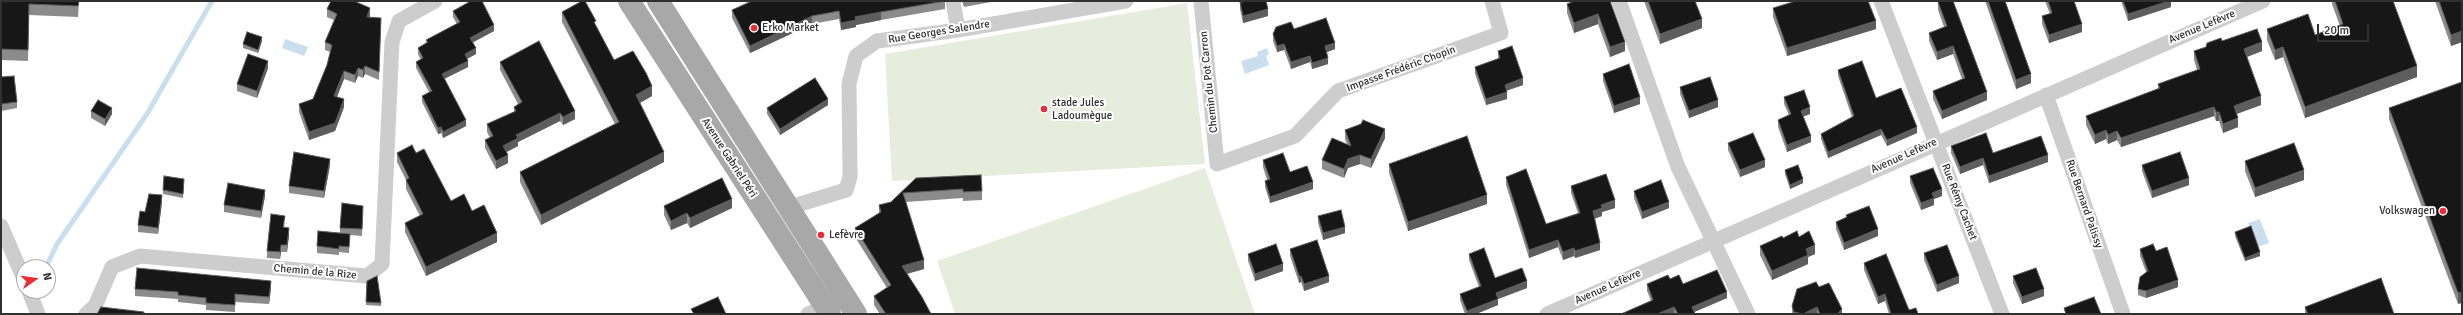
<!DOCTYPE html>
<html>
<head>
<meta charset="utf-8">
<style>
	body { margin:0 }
	#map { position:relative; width:2463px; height:315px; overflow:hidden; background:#fff; font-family:Signika,sans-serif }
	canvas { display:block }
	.frame { position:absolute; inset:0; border:2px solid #303030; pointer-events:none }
	.north { position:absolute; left:16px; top:259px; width:40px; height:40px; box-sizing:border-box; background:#fff; border:1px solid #acacac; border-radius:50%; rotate:77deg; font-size:11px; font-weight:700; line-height:16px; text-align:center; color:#303030 }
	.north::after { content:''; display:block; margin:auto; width:14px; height:18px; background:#eb2d39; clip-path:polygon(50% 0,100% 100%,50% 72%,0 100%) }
	.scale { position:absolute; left:2317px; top:24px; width:52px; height:18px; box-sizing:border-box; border:2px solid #303030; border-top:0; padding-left:5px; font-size:12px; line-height:14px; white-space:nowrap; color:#303030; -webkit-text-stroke:3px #fff; paint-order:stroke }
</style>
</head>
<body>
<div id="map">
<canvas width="2463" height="315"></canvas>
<div class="frame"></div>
<div class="north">N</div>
<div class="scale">20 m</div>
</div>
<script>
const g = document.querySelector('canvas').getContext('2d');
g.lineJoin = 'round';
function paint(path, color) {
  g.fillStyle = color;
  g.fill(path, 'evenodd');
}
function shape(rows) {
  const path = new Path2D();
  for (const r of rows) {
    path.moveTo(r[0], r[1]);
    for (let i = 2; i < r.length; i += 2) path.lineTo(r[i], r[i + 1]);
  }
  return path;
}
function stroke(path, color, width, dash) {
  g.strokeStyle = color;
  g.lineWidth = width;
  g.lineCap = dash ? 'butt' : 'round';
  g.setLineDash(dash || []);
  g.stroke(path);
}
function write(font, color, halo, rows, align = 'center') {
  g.font = font + ' Signika,sans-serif';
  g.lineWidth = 4;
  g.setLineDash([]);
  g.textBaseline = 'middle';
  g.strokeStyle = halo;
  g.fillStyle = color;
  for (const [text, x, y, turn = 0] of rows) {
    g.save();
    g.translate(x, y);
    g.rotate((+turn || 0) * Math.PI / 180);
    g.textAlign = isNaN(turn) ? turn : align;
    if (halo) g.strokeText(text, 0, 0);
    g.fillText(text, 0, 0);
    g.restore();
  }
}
const green = shape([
	[1187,3,1205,164,892,181,885,54],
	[1205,168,1255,314,955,314,937,261]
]);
const water = shape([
	[285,39,308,47,304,56,282,48],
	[1267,48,1269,54,1266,56,1269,65,1245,74,1241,61,1258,56,1257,52],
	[2260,219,2269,243,2257,247,2248,223]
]);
const stream = shape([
	[46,267,57,244,147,114,212,1]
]);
const minor = shape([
	[953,1,958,30],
	[1201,1,1217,164,1295,136,1338,91,1501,33,1492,1],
	[1619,1,1678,167,1748,314],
	[1881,1,2002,314],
	[2046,95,2123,314],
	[787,208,846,190,850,177,849,84,856,56,877,41,958,30,1126,1],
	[1,226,24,279],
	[29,291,38,314],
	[86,314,95,306,112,267,140,256,367,276,382,264,392,42,399,21,435,1],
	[808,314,825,306],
	[1547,314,2263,1]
]);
const primary = shape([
	[629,1,830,314],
	[658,1,856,314]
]);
const wall = shape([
	[1,1,79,1,78,17,29,15,28,61,1,60],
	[945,1,945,9,881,20,856,25,856,27,841,30,839,19,812,24,750,53,732,18,732,10],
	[962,1,997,1,964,7],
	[1241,1,1266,1,1268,16,1243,23,1240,9,1240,2,1241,2],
	[1610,1,1625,51,1610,57,1598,24,1574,33,1567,13,1567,4],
	[1644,1,1695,1,1702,28,1660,44],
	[1985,1,2005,1,2031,83,2016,89],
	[2045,1,2074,1,2082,32,2049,43,2042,24,2042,16,2050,14],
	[2121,1,2171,1,2171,7,2128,21],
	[2332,1,2393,1,2417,77,2305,118,2283,57,2275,60,2267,40,2267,29,2315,35,2340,26,2332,4],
	[2435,1,2462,1,2462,42,2451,46],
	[1938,2,1987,100,1942,119,1933,99,1933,91,1962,79,1953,54,1937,60,1929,41,1929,33,1944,27,1938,10],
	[1773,8,1876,29,1787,56,1773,17],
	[327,9,370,16,370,18,381,18,379,80,365,74,363,78,358,76,355,83,344,79,337,97,344,107,335,131,309,140,299,112,299,104,313,99,327,65,330,52,325,50,325,42,334,20,327,17],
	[453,11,494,31,473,42,476,54,467,59,468,67,444,79,466,126,443,138,441,133,438,134,422,102,422,96,429,92,416,68,416,62,421,60,418,54,418,48,426,43,426,40,457,24,453,17],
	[562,12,596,26,614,60,652,96,640,103,664,162,541,225,520,182,520,172,615,124,562,22],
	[1294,29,1335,49,1326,52,1328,64,1312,69,1310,62,1291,69,1284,50,1277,52,1273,41,1273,34],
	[262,41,258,53,243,48,243,44],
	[2222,41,2262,51,2247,57,2261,105,2236,114,2238,127,2223,133,2219,121,2216,121,2214,116,2121,147,2117,140,2108,144,2106,139,2095,144,2086,125,2086,116,2158,89,2158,84,2197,70,2194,60,2194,51],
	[1498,51,1523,85,1506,91,1507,99,1486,105,1475,74,1475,67,1498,59],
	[500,62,575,119,563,125,560,121,518,142,518,146,506,152,508,163,496,169,485,148,485,140,490,138,487,132,487,124,514,112,514,107,518,104,500,70],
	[268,68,257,98,237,91,237,84],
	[1838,70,1876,98,1917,133,1887,146,1881,135,1828,158,1821,139,1821,134,1852,117,1838,76],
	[1603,74,1640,104,1614,113,1603,81],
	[1,77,17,102,17,108,1,111],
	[2462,82,2458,304,2389,119,2389,108],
	[1680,87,1718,107,1689,118,1680,94],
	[1784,97,1810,114,1803,117,1811,142,1787,152,1778,127,1778,120,1789,115,1784,104],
	[828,105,780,135,767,114,767,108],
	[91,111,112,114,105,126,91,118],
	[1345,130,1385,138,1371,168,1360,164,1348,168,1344,178,1322,169,1322,160,1347,144,1345,139],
	[1728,143,1765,167,1740,177,1728,150],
	[1951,146,1993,153,2048,162,1989,183,1983,165,1960,174,1951,153],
	[397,153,416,153,451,201,472,211,497,242,426,276,405,232,405,223,420,216,406,189,406,180,397,162],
	[1263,160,1290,172,1313,189,1270,203,1265,187,1265,181,1267,180,1263,167],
	[2245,161,2304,180,2255,197,2245,171],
	[1389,164,1487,204,1408,231,1389,173],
	[330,165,324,198,289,193,289,186],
	[2142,165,2189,185,2152,198,2142,171],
	[1785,170,1803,183,1790,189,1785,174],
	[1910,176,1942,196,1934,199,1934,205,1921,210,1910,183],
	[1506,177,1546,224,1578,213,1571,193,1571,186,1615,208,1602,212,1602,216,1594,219,1600,250,1575,258,1574,256,1563,260,1558,247,1529,258,1506,185],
	[916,178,982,191,982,200,963,201,963,198,906,202,924,269,907,274,931,314,880,314,874,305,874,296,887,288,855,237,855,228,879,213,879,205,891,202],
	[184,183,183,198,163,194,163,190],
	[1634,191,1669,208,1642,219,1634,198],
	[265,196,261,218,224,212,224,205],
	[162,202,158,234,138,232,138,225,145,212],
	[664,206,732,208,690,228,687,223,671,230,664,215],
	[363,213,362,236,350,235,349,253,339,252,339,255,317,253,317,246,340,233,340,228],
	[1846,215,1878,236,1844,250,1836,229,1836,222,1846,218],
	[1318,216,1345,233,1323,240,1318,223],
	[285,222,284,227,289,235,287,252,281,252,280,259,267,258,267,251],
	[2235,232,2260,256,2245,261,2235,236],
	[1799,237,1815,254,1808,257,1808,264,1772,280,1760,255,1760,246,1783,238],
	[1290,249,1329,282,1304,291,1301,282,1299,283,1290,256],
	[2140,249,2156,251,2178,287,2146,298,2138,295,2138,289,2146,272,2140,256],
	[1924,253,1959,283,1937,292,1924,260],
	[1248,254,1283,271,1255,281,1248,261],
	[1469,254,1495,278,1527,288,1498,299,1498,305,1476,314,1465,314,1460,300,1460,294,1479,287,1469,260],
	[1864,263,1909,310,1918,314,1889,314,1885,301,1878,304,1864,270],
	[2013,276,2044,296,2022,304,2013,283],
	[1670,279,1683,284,1727,298,1694,312,1695,314,1675,314,1674,313,1672,314,1621,314,1651,301,1647,291,1647,284],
	[367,281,381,303,381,306,366,305],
	[1819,287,1842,314,1792,314,1792,306],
	[271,288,269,304,235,302,235,312,206,310,206,305,178,302,178,299,135,296,135,289],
	[2305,307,2394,314,2305,314]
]);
const shadedWall = shape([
	[2169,1,2171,1,2171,7,2128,21,2128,14],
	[370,8,370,16,367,25,367,17],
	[1268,9,1268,16,1243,23,1243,16],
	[881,12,881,20,856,25,856,27,841,30,841,23,855,17],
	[1598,14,1598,24,1574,33,1574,23],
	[812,16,812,24,750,53,750,46],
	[1702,19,1702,28,1660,44,1660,34],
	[1876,21,1876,29,1787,56,1787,48],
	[2082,24,2082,32,2049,43,2049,35],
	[494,25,494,31,470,44,470,38],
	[2462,31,2462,42,2451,46,2451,35],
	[262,37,262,41,258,53,258,50],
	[1625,42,1625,51,1610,57,1610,47],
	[2262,42,2262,51,2244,58,2244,49],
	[1335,43,1335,49,1325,53,1325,46],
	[1284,44,1284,50,1277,52,1277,46],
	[1953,46,1953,54,1937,60,1937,52],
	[2283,47,2283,57,2275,60,2275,50],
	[476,48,476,54,465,60,465,54],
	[1310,56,1310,62,1291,69,1291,62],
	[1328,58,1328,64,1312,69,1312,63],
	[268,61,268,68,257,98,257,91],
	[468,61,468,67,442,80,442,74],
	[365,66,365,74,363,78,363,70],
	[2417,66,2417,77,2305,118,2305,107],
	[358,68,358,76,355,83,355,75],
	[344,71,344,79,334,104,334,96],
	[2031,74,2031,83,2016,89,2016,80],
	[1523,78,1523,85,1505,91,1505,85],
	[652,86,652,96,636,105,636,95],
	[1507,92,1507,99,1486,105,1486,99],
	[1987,92,1987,100,1942,119,1942,111],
	[2261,96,2261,105,2234,115,2234,106],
	[1640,97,1640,104,1614,113,1614,106],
	[344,99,344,107,335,131,309,140,309,132],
	[828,99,828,105,780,135,780,129],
	[1718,100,1718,107,1689,118,1689,111],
	[1810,107,1810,114,1801,117,1801,111],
	[2214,107,2214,116,2121,147,2121,138],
	[112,108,112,114,105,126,105,119],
	[575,111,575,119,563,125,563,117],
	[2216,112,2219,112,2219,121,2216,121],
	[560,113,560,121,518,142,518,146,503,154,503,146,516,135],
	[2238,118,2238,127,2223,133,2223,124],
	[466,120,466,126,443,138,443,132],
	[441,127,441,133,438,134,438,128],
	[1917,127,1917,133,1887,146,1887,140],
	[1385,129,1385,138,1371,168,1371,159],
	[1881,129,1881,135,1828,158,1828,152],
	[2106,130,2106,139,2095,144,2095,135],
	[2117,131,2117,140,2108,144,2108,135],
	[1811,136,1811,142,1787,152,1787,145],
	[664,152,664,162,541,225,541,215],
	[508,155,508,163,496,169,496,161],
	[1360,155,1360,164,1348,168,1344,178,1344,169,1348,159],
	[2048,155,2048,162,1989,183,1989,176],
	[1983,158,1983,165,1960,174,1960,167],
	[330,159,330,165,324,198,324,191],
	[1765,160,1765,167,1740,177,1740,170],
	[2304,170,2304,180,2255,197,2255,188],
	[2189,178,2189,185,2152,198,2152,191],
	[1803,179,1803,183,1790,189,1790,185],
	[1313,182,1313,189,1270,203,1270,197],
	[1942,189,1942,196,1934,199,1934,205,1921,210,1921,203,1932,193],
	[265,190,265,196,261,218,261,211],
	[162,195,162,202,158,234,158,228],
	[1487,195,1487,204,1408,231,1408,222],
	[732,199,732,208,690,228,690,218],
	[1615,200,1615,208,1602,212,1602,216,1593,219,1593,211,1601,205],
	[1669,202,1669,208,1642,219,1642,212],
	[687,213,687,223,671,230,671,221],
	[1345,227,1345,233,1323,240,1323,233],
	[289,228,289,235,287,252,287,245],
	[1878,229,1878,236,1844,250,1844,243],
	[497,233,497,242,426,276,426,267],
	[1558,240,1558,247,1529,258,1529,250],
	[1600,243,1600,250,1575,258,1575,251],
	[281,245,281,252,280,259,280,252],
	[1815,245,1815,254,1808,257,1808,264,1772,280,1772,271,1806,249],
	[1574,248,1574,256,1563,260,1563,252],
	[2260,252,2260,256,2245,261,2245,258],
	[924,260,924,269,902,275,902,266],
	[1283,264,1283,271,1255,281,1255,274],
	[1299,276,1301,276,1301,282,1299,283],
	[1329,276,1329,282,1304,291,1304,284],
	[1959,276,1959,283,1937,292,1937,285],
	[2178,280,2178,287,2146,298,2146,291],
	[271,281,271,288,269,304,269,297],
	[1527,281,1527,288,1498,299,1498,305,1476,314,1467,314,1467,311,1496,293],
	[2044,289,2044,296,2022,304,2022,297],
	[1727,292,1727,298,1692,313,1692,307],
	[2462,292,2462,303,2458,304,2458,293],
	[1885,294,1885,301,1878,304,1878,297],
	[1674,307,1674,313,1672,314,1657,314],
	[1817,307,1817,314,1803,314],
	[1842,309,1842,314,1837,314]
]);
const building = shape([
	[1,1,79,1,78,6,29,4,28,50,1,49,1,1],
	[331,1,354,1,370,8,367,17,381,18,379,72,365,66,363,70,358,68,355,75,344,71,334,96,344,99,335,123,309,132,299,104,313,99,327,65,332,45,325,42,337,14,327,9,331,1],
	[471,1,482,1,494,25,470,38,476,48,465,54,468,61,442,74,466,120,443,132,441,127,438,128,422,96,432,91,416,62,423,58,418,48,428,42,426,40,460,22,453,11,471,1],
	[582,1,585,1,596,21,594,22,614,60,633,51,646,73,652,86,636,95,664,152,541,215,520,172,619,122,562,12,582,1],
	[752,1,945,1,881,12,855,17,856,20,841,23,839,11,812,16,750,46,732,10,752,1],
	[1243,1,1266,1,1268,9,1243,16,1240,2,1243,2,1243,1],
	[1574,1,1610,1,1625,42,1610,47,1598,14,1574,23,1567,4,1574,1],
	[1648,1,1695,1,1702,19,1660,34,1648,1],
	[1796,1,1868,1,1876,21,1787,48,1773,8,1796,1],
	[1940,1,1953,1,1987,92,1942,111,1933,91,1965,78,1953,46,1937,52,1929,33,1947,26,1938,2,1940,1],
	[1988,1,2005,1,2031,74,2016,80,1988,1],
	[2048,1,2074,1,2082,24,2049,35,2042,16,2052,13,2048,1],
	[2123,1,2169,1,2128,14,2123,1],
	[2335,1,2393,1,2417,66,2305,107,2283,47,2275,50,2267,29,2308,14,2315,35,2343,24,2335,1],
	[2439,1,2462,1,2462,31,2451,35,2439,1],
	[1326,18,1335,43,1325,46,1328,58,1312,63,1310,56,1291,62,1284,44,1277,46,1273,34,1276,27,1291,22,1294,29,1326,18],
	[2257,29,2262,42,2244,49,2261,96,2234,106,2238,118,2223,124,2219,112,2216,112,2214,107,2121,138,2117,131,2108,135,2106,130,2095,135,2086,116,2160,88,2158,84,2200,69,2194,51,2206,47,2207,43,2221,38,2222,41,2257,29],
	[247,32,262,37,258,50,243,44,247,32],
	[539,41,575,111,563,117,560,113,516,135,518,138,503,146,508,155,496,161,485,140,493,136,487,124,516,111,514,107,522,102,500,62,539,41],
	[1512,46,1523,78,1505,85,1507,92,1486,99,1475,67,1500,58,1498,51,1512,46],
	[248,54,268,61,257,91,237,84,248,54],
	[1862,61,1876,98,1901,88,1917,127,1887,140,1881,129,1828,152,1821,134,1854,116,1838,70,1862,61],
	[1629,64,1640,97,1614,106,1603,74,1629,64],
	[14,76,17,102,1,104,1,77,14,76],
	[1710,77,1718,100,1689,111,1680,87,1710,77],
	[815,78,828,99,780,129,767,108,815,78],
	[2462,82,2462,292,2458,293,2389,108,2462,82],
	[1804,90,1810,107,1801,111,1811,136,1787,145,1778,120,1791,114,1784,97,1804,90],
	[98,100,112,108,105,119,91,111,98,100],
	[1363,120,1385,129,1371,159,1360,155,1348,159,1344,169,1322,160,1332,138,1351,146,1345,130,1361,124,1363,120],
	[1753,133,1765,160,1740,170,1728,143,1753,133],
	[1986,133,1993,153,2041,136,2048,155,1989,176,1983,158,1960,167,1951,146,1986,133],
	[1467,136,1487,195,1408,222,1389,164,1467,136],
	[2294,143,2304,170,2255,188,2245,161,2294,143],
	[412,145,416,153,424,149,451,201,464,194,472,211,484,205,497,233,426,267,405,223,423,214,406,180,409,178,397,153,412,145],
	[294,152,330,159,324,191,289,186,294,152],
	[2180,152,2189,178,2152,191,2142,165,2180,152],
	[1283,153,1290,172,1307,166,1313,182,1270,197,1265,181,1270,179,1263,160,1283,153],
	[1798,165,1803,179,1790,185,1785,170,1798,165],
	[1933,168,1942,189,1932,193,1934,198,1921,203,1910,176,1933,168],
	[1526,169,1546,224,1580,213,1571,186,1606,174,1615,200,1601,205,1602,208,1593,211,1600,243,1575,251,1574,248,1563,252,1558,240,1529,250,1506,177,1526,169],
	[981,175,982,191,963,192,963,189,903,193,924,260,902,266,922,297,931,314,886,314,874,296,891,285,855,228,881,212,879,205,891,202,916,178,981,175],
	[164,176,184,179,183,194,163,190,164,176],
	[722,178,732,199,690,218,687,213,671,221,664,206,722,178],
	[1661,180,1669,202,1642,212,1634,191,1661,180],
	[228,183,265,190,261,211,224,205,228,183],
	[149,194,162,195,158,228,138,225,140,211,145,212,149,194],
	[342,203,363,206,362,229,340,228,342,203],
	[1869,206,1878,229,1844,243,1836,222,1847,217,1846,215,1869,206],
	[1341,210,1345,227,1323,233,1318,216,1341,210],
	[271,214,285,216,283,227,289,228,287,245,281,245,280,252,267,251,271,214],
	[2251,226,2260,252,2245,258,2235,232,2251,226],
	[318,231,350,234,349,247,339,246,339,249,317,246,318,231],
	[1797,231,1799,237,1809,231,1815,245,1806,249,1808,255,1772,271,1760,246,1782,236,1783,238,1797,231],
	[1317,240,1329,276,1304,284,1301,276,1299,276,1290,249,1317,240],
	[1276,244,1283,264,1255,274,1248,254,1276,244],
	[2153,244,2156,251,2167,247,2178,280,2146,291,2138,289,2140,277,2148,271,2140,249,2153,244],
	[1947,245,1959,276,1937,285,1924,253,1947,245],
	[1484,248,1495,278,1522,268,1527,281,1496,293,1498,299,1467,311,1460,294,1481,286,1469,254,1484,248],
	[1886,254,1909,310,1916,308,1918,314,1891,314,1885,294,1878,297,1864,263,1886,254],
	[137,268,271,281,269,297,235,294,235,305,206,303,206,298,178,295,178,292,135,289,137,268],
	[2036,268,2044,289,2022,297,2013,276,2036,268],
	[1717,270,1727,292,1692,307,1695,314,1678,314,1674,307,1657,314,1621,314,1653,300,1647,284,1668,275,1670,279,1679,275,1683,284,1717,270],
	[377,276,381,303,366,302,367,281,377,276],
	[2381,278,2394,314,2308,314,2305,307,2381,278],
	[1816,282,1819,287,1829,283,1842,309,1837,314,1820,314,1817,307,1803,314,1794,312,1792,306,1797,289,1816,282],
	[718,297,726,314,694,314,691,309,718,297],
	[2094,297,2101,314,2066,314,2064,308,2094,297],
	[101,307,144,312,144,314,97,314,101,307]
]);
const markers = [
	[754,28,4,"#eb2d39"],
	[1044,109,4,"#eb2d39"],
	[2443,211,4,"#eb2d39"],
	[821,235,4,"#eb2d39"]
];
const streetNames = [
	["Avenue Lefèvre",2202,27,-23],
	["Rue Georges Salendre",939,32,-9],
	["Impasse Frédéric Chopin",1401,69,-20],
	["Chemin du Pot Carron",1209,82,-96],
	["Avenue Lefèvre",1904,156,-24],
	["Avenue Gabriel Péri",729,158,57],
	["Rue Rémy Cachet",1959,202,69],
	["Rue Bernard Palissy",2084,204,71],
	["Chemin de la Rize",315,272,5],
	["Avenue Lefèvre",1608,287,-24]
];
const poiNames = [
	["Erko Market",762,28],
	["stade Jules",1052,103],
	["Ladoumègue",1052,116],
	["Volkswagen",2435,211,"right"],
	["Lefèvre",829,235]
];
paint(green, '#e6eddd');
paint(water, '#c9dfed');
stroke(stream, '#c9dfed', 5);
stroke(minor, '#cdcdcd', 15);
stroke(primary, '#a8a8a8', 22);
paint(wall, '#8b8b8b');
paint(shadedWall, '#5d5d5d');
paint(building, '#171717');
stroke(building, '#5d5d5d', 1);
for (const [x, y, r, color] of markers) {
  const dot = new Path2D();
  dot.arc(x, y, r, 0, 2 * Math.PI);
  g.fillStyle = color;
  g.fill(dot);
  stroke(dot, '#fff', 1.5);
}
write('11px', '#303030', '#fff', streetNames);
write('11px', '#303030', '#fff', poiNames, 'left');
</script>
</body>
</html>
